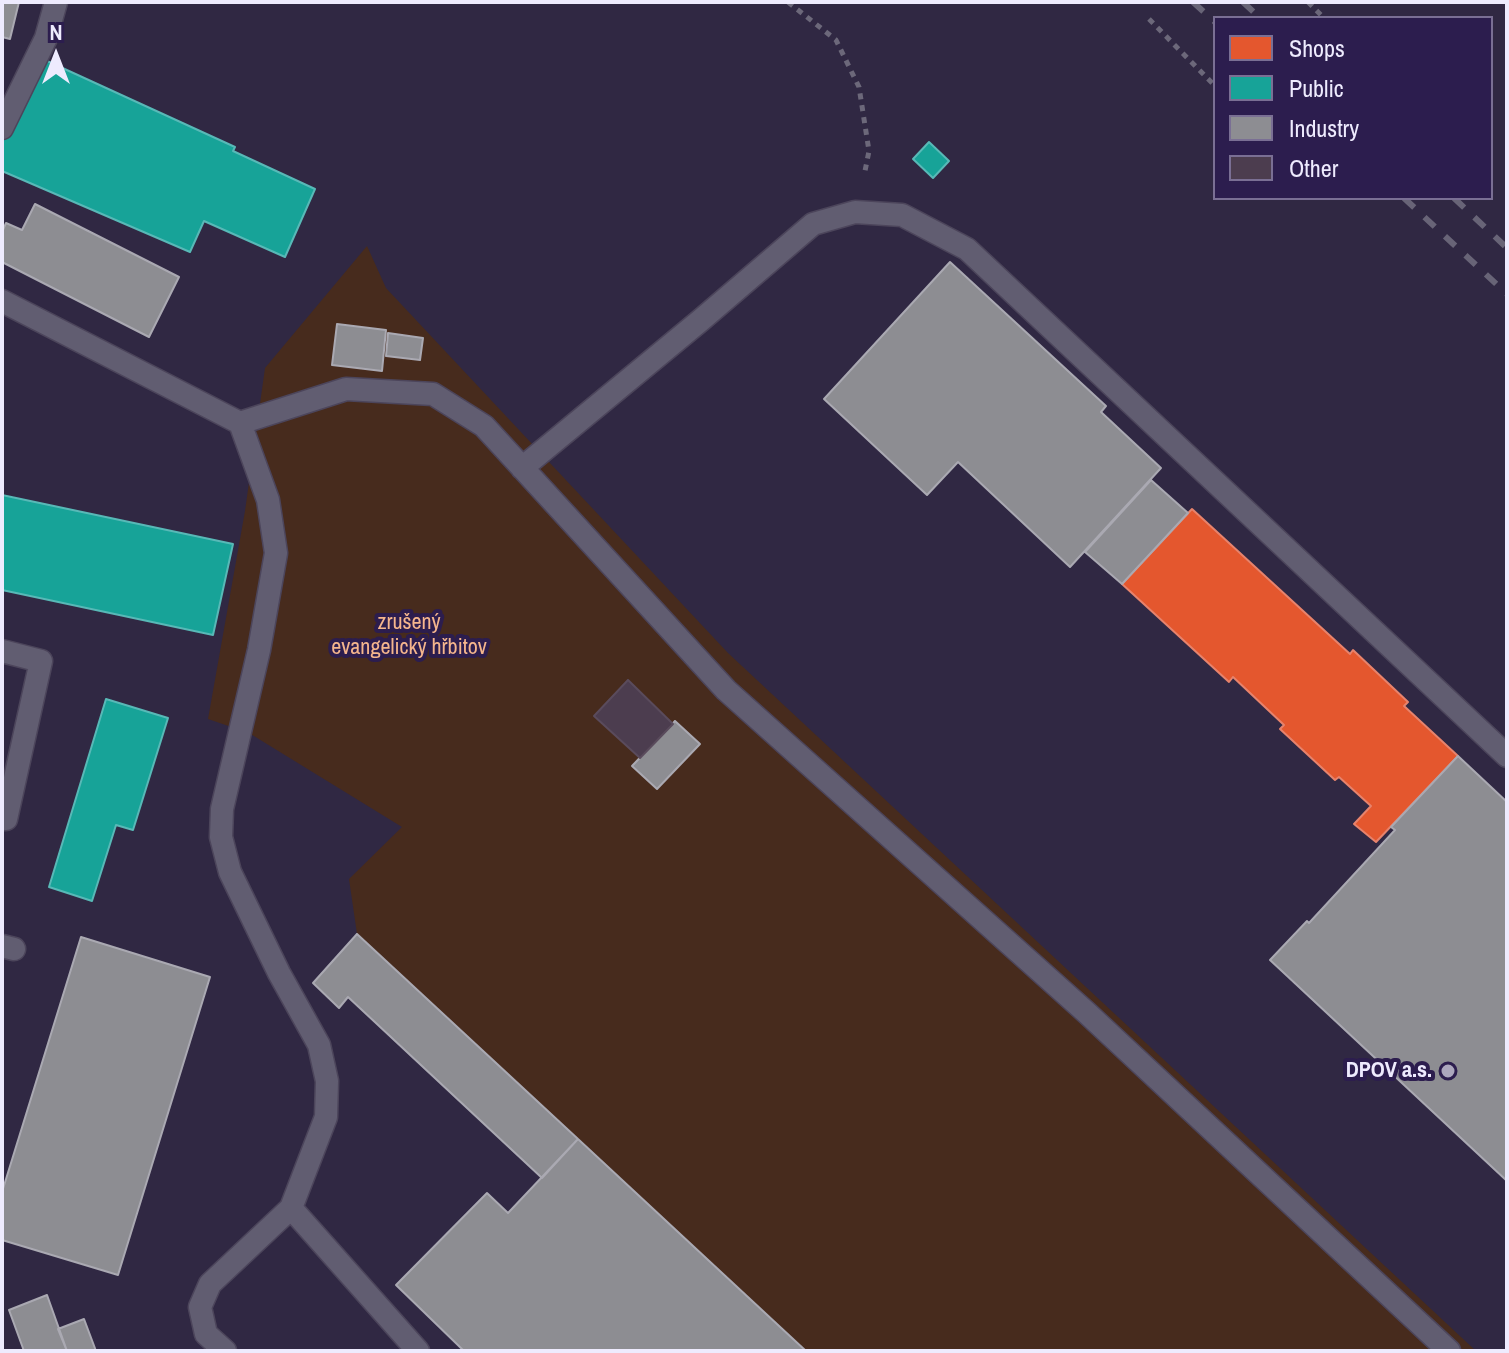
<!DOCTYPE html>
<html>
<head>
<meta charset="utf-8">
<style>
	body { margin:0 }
	#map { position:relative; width:1509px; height:1353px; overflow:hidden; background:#302843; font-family:"Archivo Narrow",sans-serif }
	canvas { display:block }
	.frame { position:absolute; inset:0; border:4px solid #eeebfe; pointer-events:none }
	.legend { position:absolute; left:1213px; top:16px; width:280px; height:184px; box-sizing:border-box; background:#2c1d4e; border:2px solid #7a6f94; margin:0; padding:10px 14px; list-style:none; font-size:24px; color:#eeebfe }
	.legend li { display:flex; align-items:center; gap:16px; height:40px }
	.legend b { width:40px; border:2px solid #7a6f94 }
	.north { position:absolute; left:16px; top:16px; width:80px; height:80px; -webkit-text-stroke:6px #2c1d4e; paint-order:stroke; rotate:0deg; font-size:22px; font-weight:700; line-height:32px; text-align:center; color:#eeebfe }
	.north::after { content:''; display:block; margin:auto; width:28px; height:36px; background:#eeebfe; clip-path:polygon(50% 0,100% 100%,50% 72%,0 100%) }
</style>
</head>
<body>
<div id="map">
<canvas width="1509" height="1353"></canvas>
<div class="frame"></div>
<ul class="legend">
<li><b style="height:22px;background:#e4572e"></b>Shops</li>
<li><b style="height:22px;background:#17a398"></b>Public</li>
<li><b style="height:22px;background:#8d8d92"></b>Industry</li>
<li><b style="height:22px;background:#4c3d4f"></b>Other</li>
</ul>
<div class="north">N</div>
</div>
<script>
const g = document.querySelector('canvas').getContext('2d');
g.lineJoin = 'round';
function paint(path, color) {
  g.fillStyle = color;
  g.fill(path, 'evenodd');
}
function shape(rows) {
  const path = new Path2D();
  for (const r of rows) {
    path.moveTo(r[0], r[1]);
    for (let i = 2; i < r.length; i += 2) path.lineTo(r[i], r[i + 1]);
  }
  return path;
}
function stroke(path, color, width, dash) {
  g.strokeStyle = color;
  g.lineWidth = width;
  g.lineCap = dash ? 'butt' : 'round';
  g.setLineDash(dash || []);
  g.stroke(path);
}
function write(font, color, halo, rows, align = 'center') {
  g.font = font + ' "Archivo Narrow",sans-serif';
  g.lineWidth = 8;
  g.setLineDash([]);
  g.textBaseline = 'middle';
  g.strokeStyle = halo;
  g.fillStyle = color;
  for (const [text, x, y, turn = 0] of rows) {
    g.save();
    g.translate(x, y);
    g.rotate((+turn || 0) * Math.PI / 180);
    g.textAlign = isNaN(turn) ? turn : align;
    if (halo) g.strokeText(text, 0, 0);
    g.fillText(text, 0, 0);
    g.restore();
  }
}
const green = shape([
	[367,246,386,288,728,653,1476,1351,805,1351,357,934,349,879,402,827,249,733,208,719,245,511,265,368]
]);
const shops = shape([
	[1192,509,1350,654,1353,650,1408,702,1404,706,1458,756,1376,842,1354,824,1371,806,1339,777,1335,780,1280,729,1284,725,1233,677,1229,682,1122,584,1192,509]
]);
const public = shape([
	[45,60,235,147,233,151,315,189,285,257,204,221,190,252,2,171,2,142,45,60],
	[929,142,949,161,933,178,913,159,929,142],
	[2,495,233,544,213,635,2,590,2,495],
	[106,699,168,718,133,830,116,825,92,901,49,887,106,699]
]);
const industry = shape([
	[2,2,19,2,10,39,2,37,2,2],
	[35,204,179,277,149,337,2,262,2,232,6,223,22,230,35,204],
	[950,262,1106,406,1101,412,1161,468,1070,567,958,462,927,495,824,399,950,262],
	[337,324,386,330,382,371,332,365,337,324],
	[388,333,423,338,420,360,386,356,388,333],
	[1151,480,1188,513,1122,584,1085,552,1151,480],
	[675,721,700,744,657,789,632,766,675,721],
	[1458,756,1507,802,1507,1181,1270,960,1307,921,1309,923,1395,830,1391,827,1458,756],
	[357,934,578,1139,542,1178,348,997,339,1008,313,983,357,934],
	[81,937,210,977,118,1275,2,1240,2,1192,81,937],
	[578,1139,806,1351,464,1351,396,1285,487,1193,508,1213,578,1139],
	[47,1295,67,1351,24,1351,9,1310,47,1295],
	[84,1319,96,1351,67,1351,58,1329,84,1319]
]);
const building = shape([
	[628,680,673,724,640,758,594,716,628,680]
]);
const path = shape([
	[788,2,836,40,859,87,869,151,864,176],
	[1308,2,1324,18],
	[1149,19,1215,86]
]);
const lane = shape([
	[2,128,46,38,56,2],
	[2,301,240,423,268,500,276,553,259,650,222,809,221,837,230,872,279,973,319,1045,327,1081,326,1117,291,1208,418,1351],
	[240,423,346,389,433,394,484,426,726,690,1087,1013,1449,1351],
	[522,468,701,320,813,224,855,212,902,215,967,249,1507,756],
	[2,651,41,661,6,819],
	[2,946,14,949],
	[225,1351,206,1334,200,1307,210,1284,291,1208]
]);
const rail = shape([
	[1193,2,1215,22],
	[1243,2,1260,18],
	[1404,198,1507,294],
	[1454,198,1507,248]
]);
const markers = [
	[1448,1071,8,"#aca7bd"]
];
const parkNames = [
	["zrušený",409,623],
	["evangelický hřbitov",409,648]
];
const poiNames = [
	["DPOV a.s.",1432,1071]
];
paint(green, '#472b1d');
paint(shops, '#e4572e');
stroke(shops, '#e7836c', 2);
paint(public, '#17a398');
stroke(public, '#58b9b7', 2);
paint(industry, '#8d8d92');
stroke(industry, '#aaa9b2', 2);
paint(building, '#4c3d4f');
stroke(building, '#5a4b5c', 2);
stroke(lane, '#4c455b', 25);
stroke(path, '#6c687a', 5, [6, 6]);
stroke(lane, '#615d71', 22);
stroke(rail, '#686477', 6, [14, 14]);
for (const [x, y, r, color] of markers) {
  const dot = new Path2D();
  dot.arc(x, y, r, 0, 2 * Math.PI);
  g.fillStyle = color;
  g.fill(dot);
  stroke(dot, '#2c1d4e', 3);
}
write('22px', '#f5b68d', '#2c1d4e', parkNames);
write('bold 22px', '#eeebfe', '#2c1d4e', poiNames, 'right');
</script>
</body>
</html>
